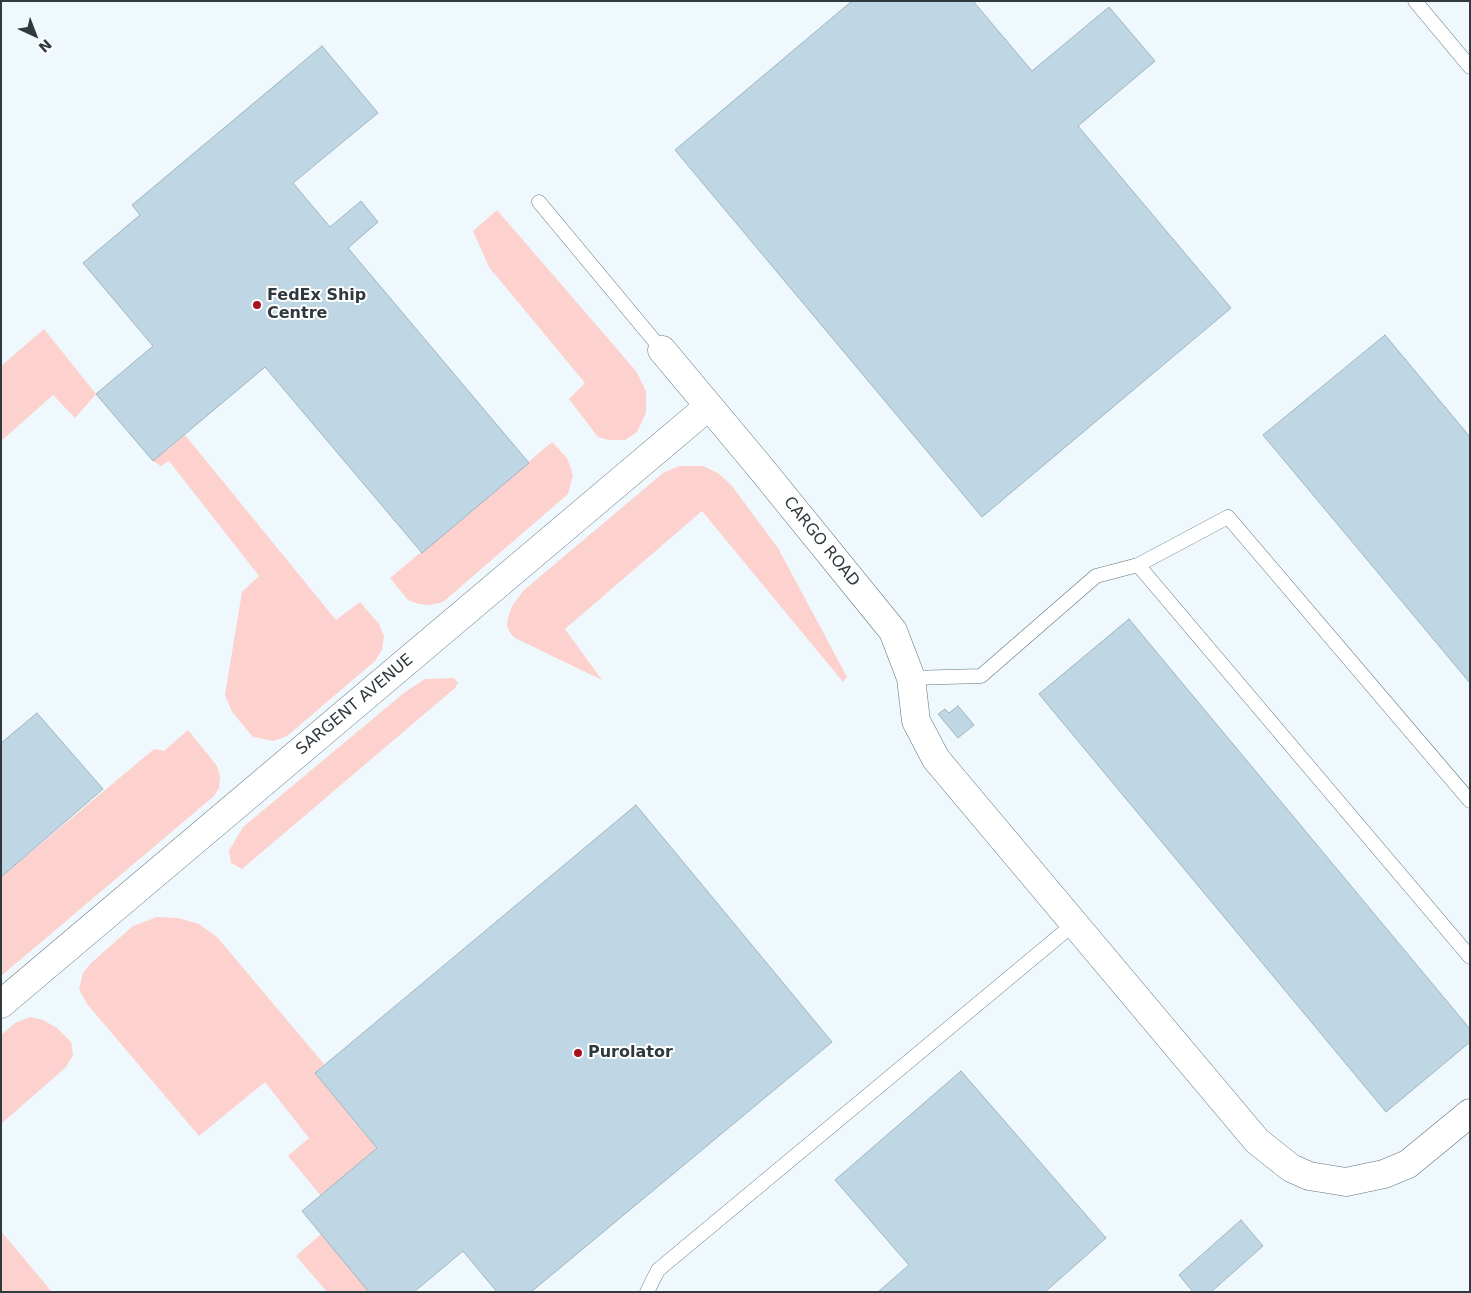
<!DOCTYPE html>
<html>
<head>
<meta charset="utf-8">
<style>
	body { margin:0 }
	#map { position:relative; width:1471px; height:1293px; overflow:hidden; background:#eef8fd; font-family:"DejaVu Sans",sans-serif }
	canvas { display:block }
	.frame { position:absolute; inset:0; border:2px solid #2f393e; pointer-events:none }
	.north { position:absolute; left:10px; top:10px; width:50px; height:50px; -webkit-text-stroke:4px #fff; paint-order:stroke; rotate:137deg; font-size:14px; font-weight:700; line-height:20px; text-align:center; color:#2f393e }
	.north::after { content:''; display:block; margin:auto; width:18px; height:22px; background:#2f393e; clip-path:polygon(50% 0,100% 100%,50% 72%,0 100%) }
</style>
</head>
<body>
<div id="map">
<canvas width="1471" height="1293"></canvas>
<div class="frame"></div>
<div class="north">N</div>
</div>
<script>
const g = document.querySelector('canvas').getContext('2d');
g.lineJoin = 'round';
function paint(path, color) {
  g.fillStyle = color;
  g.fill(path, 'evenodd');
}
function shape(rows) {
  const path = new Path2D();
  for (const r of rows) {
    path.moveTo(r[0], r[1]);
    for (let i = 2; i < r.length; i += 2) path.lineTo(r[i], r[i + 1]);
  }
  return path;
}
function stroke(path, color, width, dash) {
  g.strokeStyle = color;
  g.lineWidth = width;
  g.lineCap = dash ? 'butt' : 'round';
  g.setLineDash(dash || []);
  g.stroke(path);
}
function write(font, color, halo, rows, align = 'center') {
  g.font = font + ' "DejaVu Sans",sans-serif';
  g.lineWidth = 4;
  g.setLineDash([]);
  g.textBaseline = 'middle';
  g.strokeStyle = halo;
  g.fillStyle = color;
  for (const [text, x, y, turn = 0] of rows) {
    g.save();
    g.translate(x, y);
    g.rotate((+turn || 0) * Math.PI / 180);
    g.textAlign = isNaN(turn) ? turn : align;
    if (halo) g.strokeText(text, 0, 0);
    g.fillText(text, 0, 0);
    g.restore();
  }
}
const green = shape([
	[497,210,636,371,646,391,646,413,637,432,625,440,609,440,598,437,569,399,585,383,489,267,473,231],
	[44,329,96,394,75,418,53,395,1,441,1,366],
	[185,435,336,620,360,602,379,624,384,636,382,650,375,661,287,736,274,741,253,737,232,712,225,695,242,592,259,576,169,461,161,466,153,461],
	[552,442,567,458,573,475,568,494,443,602,430,605,419,604,408,600,390,578],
	[679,466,703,466,718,473,732,486,778,548,847,677,843,682,702,511,565,629,602,680,515,638,511,634,507,626,508,618,512,606,523,591,663,473],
	[454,678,458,683,455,688,242,869,231,863,229,851,243,827,405,692,425,679],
	[188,730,217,766,220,776,219,788,214,796,1,976,1,877,154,749,164,751],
	[157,917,178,918,199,924,217,937,324,1064,315,1073,377,1148,321,1196,288,1156,309,1138,265,1082,199,1136,87,1004,79,989,83,973,90,964,133,926],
	[30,1017,43,1020,57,1028,71,1042,73,1055,66,1067,1,1124,1,1035,15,1023],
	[1,1231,52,1292,1,1292],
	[321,1234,372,1292,327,1292,296,1256]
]);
const building = shape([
	[852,1,973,1,1032,71,1109,7,1155,61,1078,126,1231,308,982,517,675,150,852,1],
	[322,46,378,113,293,183,330,227,361,201,378,222,348,248,529,463,422,553,265,367,153,461,96,394,153,346,83,263,140,215,132,205,322,46],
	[1385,335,1470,437,1470,683,1263,435,1385,335],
	[1129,619,1470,1029,1470,1042,1386,1112,1039,694,1129,619],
	[958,706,974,725,958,738,938,714,945,709,949,713,958,706],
	[37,713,103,789,1,877,1,743,37,713],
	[636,805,832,1042,531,1292,497,1292,463,1251,414,1292,369,1292,302,1211,377,1148,315,1073,636,805],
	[961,1071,1106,1238,1045,1292,878,1292,909,1265,835,1180,961,1071],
	[1241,1220,1263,1246,1211,1292,1193,1292,1179,1275,1241,1220]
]);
const service = shape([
	[1415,1,1470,67],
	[539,202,662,350],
	[1138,565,1470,957],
	[911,678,981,676,1096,576,1138,565,1228,517,1470,801],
	[647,1292,658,1270,1075,923]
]);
const minor = shape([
	[662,350,759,466,893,631,911,678,916,721,936,759,1257,1141,1291,1168,1309,1176,1346,1182,1384,1174,1408,1164,1470,1113],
	[1,1004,709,406]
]);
const markers = [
	[257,305,5,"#a8121f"],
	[578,1053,5,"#a8121f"]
];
const poiNames = [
	["FedEx Ship",267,296],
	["Centre",267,314],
	["Purolator",588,1053]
];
const streetNames = [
	["CARGO ROAD",821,542,51],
	["SARGENT AVENUE",355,705,-40]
];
paint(green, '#fdd2ce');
paint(building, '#bfd7e4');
stroke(building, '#9eb5c1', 1);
stroke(service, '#5e747f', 15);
stroke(minor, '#5e747f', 29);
stroke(service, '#fff', 14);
stroke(minor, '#fff', 28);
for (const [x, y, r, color] of markers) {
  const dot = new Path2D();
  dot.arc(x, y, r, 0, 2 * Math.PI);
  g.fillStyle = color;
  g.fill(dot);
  stroke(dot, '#fff', 2);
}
write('bold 16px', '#2f393e', '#fff', poiNames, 'left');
write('16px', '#2f393e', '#fff', streetNames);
</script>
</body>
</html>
